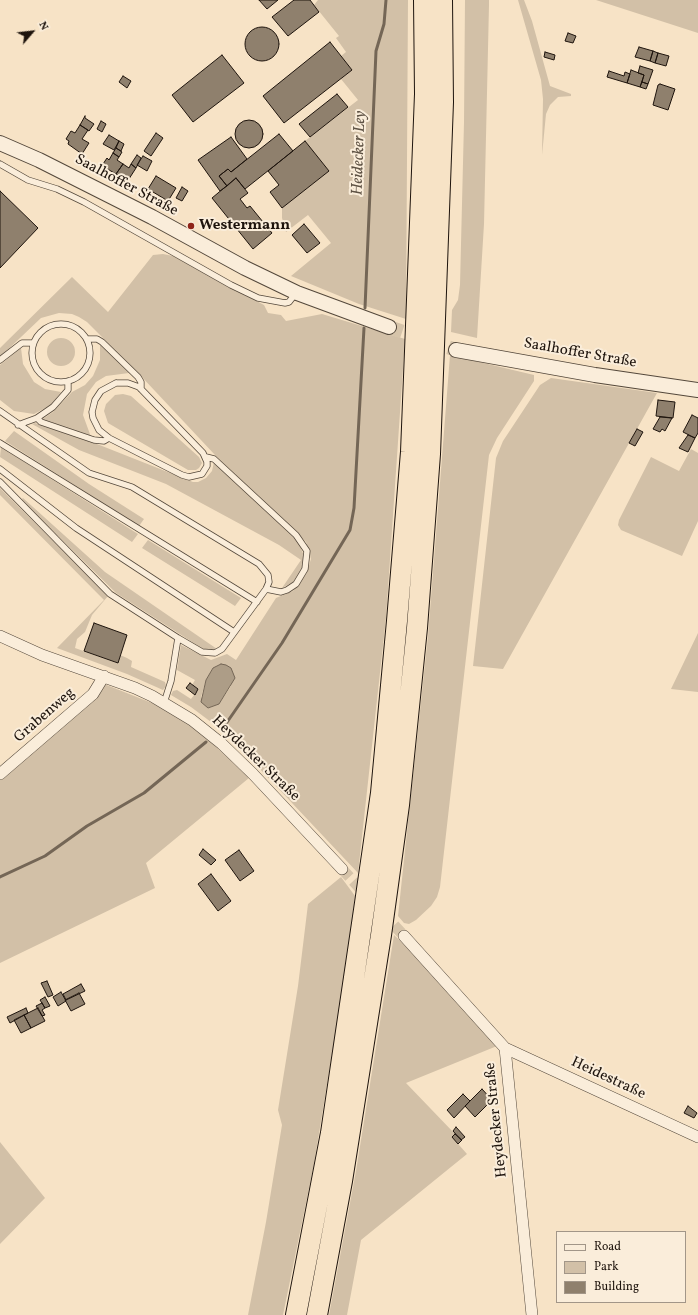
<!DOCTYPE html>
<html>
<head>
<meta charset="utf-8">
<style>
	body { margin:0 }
	#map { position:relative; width:698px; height:1315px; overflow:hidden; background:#f7e3c6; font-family:Vollkorn,serif }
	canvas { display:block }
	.legend { position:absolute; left:556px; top:1231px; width:130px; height:72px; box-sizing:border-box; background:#faedda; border:1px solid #a29688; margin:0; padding:5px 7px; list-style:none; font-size:12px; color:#1e140d }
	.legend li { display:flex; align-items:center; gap:8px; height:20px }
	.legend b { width:20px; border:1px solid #a29688 }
	.north { position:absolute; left:12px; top:12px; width:40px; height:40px; -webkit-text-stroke:3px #faedda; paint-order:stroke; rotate:62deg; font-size:11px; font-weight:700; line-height:16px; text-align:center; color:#1e140d }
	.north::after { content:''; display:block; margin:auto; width:14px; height:18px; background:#1e140d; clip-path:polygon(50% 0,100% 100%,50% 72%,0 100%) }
</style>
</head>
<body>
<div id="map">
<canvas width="698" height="1315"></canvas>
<ul class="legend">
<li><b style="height:5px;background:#faedda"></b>Road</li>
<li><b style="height:11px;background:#d2c0a7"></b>Park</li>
<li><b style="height:11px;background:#8f806d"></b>Building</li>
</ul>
<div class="north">N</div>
</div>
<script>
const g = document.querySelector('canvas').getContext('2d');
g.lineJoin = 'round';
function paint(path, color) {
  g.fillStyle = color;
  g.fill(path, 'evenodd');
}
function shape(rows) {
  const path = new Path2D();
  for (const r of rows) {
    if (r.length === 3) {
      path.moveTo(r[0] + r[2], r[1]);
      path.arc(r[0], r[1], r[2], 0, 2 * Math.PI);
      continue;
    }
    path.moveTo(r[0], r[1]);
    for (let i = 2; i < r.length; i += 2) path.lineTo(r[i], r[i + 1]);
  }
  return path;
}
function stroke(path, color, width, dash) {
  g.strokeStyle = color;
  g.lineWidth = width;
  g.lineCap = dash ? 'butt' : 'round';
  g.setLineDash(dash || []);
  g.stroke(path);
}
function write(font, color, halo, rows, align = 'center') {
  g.font = font + ' Vollkorn,serif';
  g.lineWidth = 4;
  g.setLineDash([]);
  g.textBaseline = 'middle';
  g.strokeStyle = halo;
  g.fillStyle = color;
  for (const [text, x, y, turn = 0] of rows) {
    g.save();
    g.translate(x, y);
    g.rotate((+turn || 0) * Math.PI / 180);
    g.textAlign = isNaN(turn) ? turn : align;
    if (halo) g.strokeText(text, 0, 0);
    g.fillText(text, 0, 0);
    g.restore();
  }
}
const green = shape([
	[318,0,408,0,406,319,359,304,291,276,331,243,308,215,286,232,282,218,282,208,329,171,305,141,358,100,341,79,352,70,341,56,346,52,336,38,339,36,314,5],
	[465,0,489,0,489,5,484,224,477,338,451,332,452,310,458,300,460,285,464,122],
	[518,0,524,0,532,21,550,86,571,94,571,96,558,97,550,105,546,114,542,155,543,99,541,80],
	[596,0,698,0,698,33],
	[163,254,173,256,264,305,268,313,281,315,286,321,322,314,405,339,386,618,358,873,227,734,191,707,171,695,173,691,177,690,191,699,198,690,192,685,195,680,177,670,181,645,211,660,227,654,236,660,276,598,293,591,306,574,311,559,306,542,215,455,140,375,87,322,79,317,72,314,59,313,41,318,0,357,0,348,72,277,108,312,153,255],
	[221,664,231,686,219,704,208,708,201,697,206,680,213,668],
	[61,352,14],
	[100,344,129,373,106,376,96,382,87,394,83,415,91,437,41,420,53,412,72,392,85,385,93,376,100,360],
	[21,348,23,364,34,382,45,389,61,392,51,405,34,414,14,411,0,400,0,365],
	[450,355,534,375,534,381,497,438,489,455,440,887,437,897,431,906,416,920,409,924,404,923,398,916,428,636],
	[551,378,657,393,503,669,473,666,496,458,503,441,540,385],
	[123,394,131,396,199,457,202,463,199,468,196,470,188,470,108,423,104,411,106,404,115,395],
	[35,423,97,444,193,482,198,482,206,478,212,471,214,462,298,541,304,556,302,569,300,574,293,582,282,588,301,560,279,545,166,484,79,450,32,424],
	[14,431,89,484,144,519,139,526,5,441],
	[1,447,138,534,132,542,0,457],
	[691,449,698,453,698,521,682,556,621,530,618,525,619,520,651,457,679,471],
	[0,488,108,596,92,615,85,632,77,639,75,648,117,663,120,655,127,658,132,661,131,667,165,682,166,686,163,690,127,674,57,648,104,600,0,495],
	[23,498,105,572,217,649,212,651,203,649,116,593,28,506,22,499],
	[148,540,241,598,235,606,142,548],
	[698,633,698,692,671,689],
	[99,682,162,707,197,729,249,778,146,863,155,888,0,963,0,774],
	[341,877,355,896,350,944,314,1164,283,1315,248,1315,266,1222,282,1125,278,1110,298,986,308,904],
	[394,935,413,953,497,1046,406,1083,455,1134,452,1137,467,1154,361,1240,347,1315,329,1315,356,1171],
	[0,1142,45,1198,0,1244]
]);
const water = shape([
	[221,664,226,665,231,668,235,678,219,704,208,708,201,702,206,680,213,668,221,664]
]);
const stream = shape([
	[365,308,376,51,384,24,386,0],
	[223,728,282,643,350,530,354,508,364,328],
	[0,877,45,856,87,826,144,793,206,742]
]);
const building = shape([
	[259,0,278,0,267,9,259,0],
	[294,0,310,0,319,12,288,36,272,17,294,0],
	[262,44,17],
	[568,33,576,36,573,43,565,41,568,33],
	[330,42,352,70,284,123,263,96,330,42],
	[639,47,653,51,650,61,635,57,639,47],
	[653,51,658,53,655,63,650,61,653,51],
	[545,52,555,55,554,60,544,57,545,52],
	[658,53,669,56,666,66,655,63,658,53],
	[222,55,244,83,193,122,172,95,222,55],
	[640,66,653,70,648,84,642,82,644,75,638,73,640,66],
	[631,70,644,75,640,87,627,83,631,70],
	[609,71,624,76,625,72,630,74,627,83,607,77,609,71],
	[123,76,131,81,127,88,119,82,123,76],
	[642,82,648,84,646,89,640,87,642,82],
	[660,84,675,89,668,110,653,105,658,85,660,84],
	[337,94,348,107,310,137,299,124,337,94],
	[85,116,85,118,94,124,89,131,80,125,85,116],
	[249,134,14],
	[101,121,106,124,102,132,97,129,101,121],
	[80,125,88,130,82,139,89,143,82,154,68,144,69,141,66,139,71,131,75,133,80,125],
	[156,133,163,138,151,156,144,151,156,133],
	[279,134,293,151,245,189,236,178,227,186,219,176,228,169,231,172,279,134],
	[109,135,119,141,114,150,103,144,109,135],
	[231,137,247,159,231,172,228,169,219,176,227,186,220,191,198,160,231,137],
	[119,141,124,144,121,151,116,148,119,141],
	[305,141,329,171,282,208,270,192,279,185,268,171,305,141],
	[116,148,122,152,119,157,113,153,116,148],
	[113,153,119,157,117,160,123,164,116,174,104,167,106,165,103,164,107,158,109,160,113,153],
	[137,155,141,158,136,168,131,164,137,155],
	[143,156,152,161,147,171,137,165,143,156],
	[123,164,129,168,131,164,136,168,127,182,116,174,123,164],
	[156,176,176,188,168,201,148,189,156,176],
	[236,178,248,193,240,199,247,208,250,206,272,233,253,249,212,198,236,178],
	[182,187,188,191,182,201,176,198,182,187],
	[0,191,38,228,0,268,0,191],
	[304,224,320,243,307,253,292,235,304,224],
	[658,400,675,402,673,418,656,416,658,400],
	[692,415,698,418,698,433,695,438,683,432,692,415],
	[660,417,672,418,665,431,662,429,660,432,653,429,660,417],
	[637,429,643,432,635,446,629,443,637,429],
	[688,435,695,438,688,452,679,448,688,435],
	[94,623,127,635,118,663,84,651,94,623],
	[190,683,198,689,195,695,186,688,190,683],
	[203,849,216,860,211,865,199,855,203,849],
	[239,850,254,871,240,881,225,860,239,850],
	[211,874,231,901,218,911,198,884,211,874],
	[47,981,53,995,48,997,41,983,47,981],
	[81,984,85,991,66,1000,63,994,81,984],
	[61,992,66,1001,58,1006,53,997,61,992],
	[79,993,85,1004,71,1011,65,1000,79,993],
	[45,997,50,1006,45,1008,40,1000,45,997],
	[42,1003,45,1008,42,1010,45,1015,42,1016,36,1006,42,1003],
	[26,1008,28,1013,10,1023,7,1017,26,1008],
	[38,1008,45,1021,31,1028,24,1015,38,1008],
	[24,1015,31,1028,21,1033,14,1020,24,1015],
	[482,1089,492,1100,475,1117,465,1106,482,1089],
	[463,1094,470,1101,454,1118,447,1110,463,1094],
	[688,1106,697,1113,694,1118,684,1113,688,1106],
	[456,1127,465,1137,461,1140,453,1131,456,1127],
	[455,1134,462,1140,458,1144,452,1137,455,1134]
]);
const minorTunnel = shape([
	[342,869,367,896],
	[383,913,404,936]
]);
const tertiaryTunnel = shape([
	[389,327,456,350]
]);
const service = shape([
	[0,164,28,180,57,189,84,202,231,285,258,298,285,303,289,302,296,293],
	[61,353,29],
	[87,339,97,339,102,342,138,377,141,382,141,389],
	[0,360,22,343,33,343],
	[116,383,128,383,139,387,203,453,207,462,207,466,202,474,189,477,182,475,109,438,99,430,93,418,92,412,95,400,101,391,116,383],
	[0,411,89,473,132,487,259,564,268,575,269,582,266,589,222,649,215,653,202,652,178,638,110,594,0,482],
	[37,418,41,422,94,440,104,441,109,438],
	[18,425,37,418,53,407,68,390,68,381],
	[0,443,257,602],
	[206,457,214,459,296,535,307,551,305,569,296,584,287,590,281,592,266,589],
	[0,469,76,528,234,632],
	[164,703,171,681,178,638]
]);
const minor = shape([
	[0,636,42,655,135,688,152,696,192,720,222,744,253,774,342,869],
	[0,774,93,694,104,676],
	[404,936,505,1048,532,1315],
	[505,1048,698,1137]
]);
const tertiary = shape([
	[0,143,39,160,152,217,245,268,297,293,389,327],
	[456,350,595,375,698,390]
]);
const motorway = shape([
	[296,1315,331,1133,364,910,381,793,397,621,411,452,414,377,425,94,424,0],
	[317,1315,342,1181,381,935,399,805,417,628,430,454,443,102,442,0]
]);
const markers = [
	[191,226,4,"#8f2418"]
];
const streetNames = [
	["Saalhoffer Straße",126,186,28],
	["Saalhoffer Straße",580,354,10],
	["Grabenweg",45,716,-41],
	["Heydecker Straße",255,759,44],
	["Heidestraße",608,1079,25],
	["Heydecker Straße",497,1120,-96]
];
const poiNames = [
	["Westermann",199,226]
];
const waterNames = [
	["Heidecker Ley",360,153,-88]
];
paint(green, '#d2c0a7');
paint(water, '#ad9d87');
stroke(water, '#746656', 1);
stroke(stream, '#746656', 3);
paint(building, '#8f806d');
stroke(building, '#1e140d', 1);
stroke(minorTunnel, '#d6c4aa', 11, [11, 5.5]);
stroke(tertiaryTunnel, '#d6c4aa', 14, [14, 7]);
stroke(service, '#54483b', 7);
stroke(minor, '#54483b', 12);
stroke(tertiary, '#54483b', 16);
stroke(motorway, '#1e140d', 22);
stroke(service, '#faedda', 5.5);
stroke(minor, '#faedda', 11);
stroke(tertiary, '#faedda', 14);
stroke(motorway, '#f7e3c6', 20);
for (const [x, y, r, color] of markers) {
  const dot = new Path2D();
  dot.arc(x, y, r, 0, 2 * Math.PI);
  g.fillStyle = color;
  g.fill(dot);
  stroke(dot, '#faedda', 1.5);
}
write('15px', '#1e140d', '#faedda', streetNames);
write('bold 15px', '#1e140d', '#faedda', poiNames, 'left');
write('italic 16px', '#5e5244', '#faedda', waterNames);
</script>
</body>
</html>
